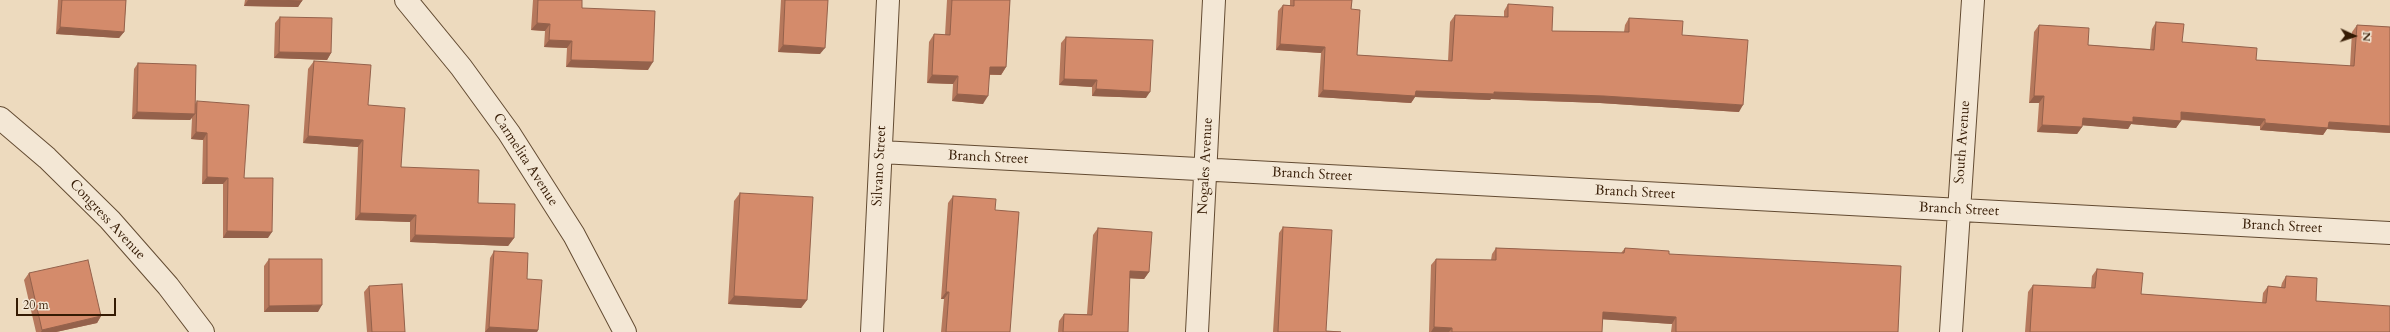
<!DOCTYPE html>
<html>
<head>
<meta charset="utf-8">
<style>
	body { margin:0 }
	#map { position:relative; width:2390px; height:332px; overflow:hidden; background:#eddabe; font-family:Cardo,serif }
	canvas { display:block }
	.north { position:absolute; left:2334px; top:16px; width:40px; height:40px; -webkit-text-stroke:3px #f3e7d5; paint-order:stroke; rotate:93deg; font-size:11px; font-weight:700; line-height:16px; text-align:center; color:#351b04 }
	.north::after { content:''; display:block; margin:auto; width:14px; height:18px; background:#351b04; clip-path:polygon(50% 0,100% 100%,50% 72%,0 100%) }
	.scale { position:absolute; left:16px; top:298px; width:100px; height:18px; box-sizing:border-box; border:2px solid #351b04; border-top:0; padding-left:5px; font-size:12px; line-height:14px; white-space:nowrap; color:#351b04; -webkit-text-stroke:3px #f3e7d5; paint-order:stroke }
</style>
</head>
<body>
<div id="map">
<canvas width="2390" height="332"></canvas>
<div class="north">N</div>
<div class="scale">20 m</div>
</div>
<script>
const g = document.querySelector('canvas').getContext('2d');
g.lineJoin = 'round';
function shape(rows) {
  const path = new Path2D();
  for (const r of rows) {
    path.moveTo(r[0], r[1]);
    for (let i = 2; i < r.length; i += 2) path.lineTo(r[i], r[i + 1]);
  }
  return path;
}
function stroke(path, color, width, dash) {
  g.strokeStyle = color;
  g.lineWidth = width;
  g.lineCap = dash ? 'butt' : 'round';
  g.setLineDash(dash || []);
  g.stroke(path);
}
function paint(path, color) {
  g.fillStyle = color;
  g.fill(path, 'evenodd');
}
function write(font, color, halo, rows, align = 'center') {
  g.font = font + ' Cardo,serif';
  g.lineWidth = 4;
  g.setLineDash([]);
  g.textBaseline = 'middle';
  g.strokeStyle = halo;
  g.fillStyle = color;
  for (const [text, x, y, turn = 0] of rows) {
    g.save();
    g.translate(x, y);
    g.rotate((+turn || 0) * Math.PI / 180);
    g.textAlign = isNaN(turn) ? turn : align;
    if (halo) g.strokeText(text, 0, 0);
    g.fillText(text, 0, 0);
    g.restore();
  }
}
const street = shape([
	[406,0,461,67,509,133,574,235,625,332],
	[0,118,47,158,110,220,168,286,203,332],
	[881,152,2390,233],
	[872,332,888,0],
	[1197,332,1214,0],
	[1951,332,1973,0]
]);
const wall = shape([
	[58,0,126,0,124,32,119,38,56,34],
	[245,0,302,0,298,7,244,6],
	[533,0,582,0,582,8,648,70,566,67,567,48,544,47,545,31,531,30],
	[781,0,828,0,820,54,778,52],
	[947,0,1010,0,1006,67,1001,75,990,75,983,104,952,101,953,84,927,83,929,42,934,34,945,35],
	[1290,0,1352,0,1351,9,1357,55,1448,61,1450,22,1455,15,1504,17,1504,11,1508,4,1552,31,1624,32,1625,25,1629,18,1682,35,1739,112,1600,103,1491,99,1490,100,1415,97,1411,103,1318,97,1321,53,1276,50,1278,11,1283,5,1290,5],
	[280,17,331,53,327,60,274,58,275,23],
	[2156,22,2182,42,2256,60,2350,66,2352,32,2357,25,2390,27,2390,133,2327,129,2323,135,2260,130,2260,126,2181,120,2176,128,2131,124,2128,129,2082,125,2082,127,2077,134,2037,132,2039,103,2029,103,2034,32,2039,25,2088,45,2150,49,2152,29],
	[1066,37,1146,98,1092,96,1092,87,1059,85,1061,43],
	[314,61,368,105,401,167,478,203,514,238,508,246,410,242,410,222,355,220,358,147,303,143,308,69],
	[138,63,195,104,197,101,244,178,268,238,223,238,223,184,202,184,203,140,191,139,192,118,190,120,132,119,134,69],
	[740,193,807,300,801,308,728,304,734,201],
	[953,196,995,210,1010,332,941,332,944,299,941,299,948,203],
	[1283,227,1326,331,1341,332,1273,332,1279,233],
	[1098,228,1149,272,1144,279,1129,278,1128,332,1058,332,1059,321,1064,314,1087,314,1093,235],
	[1496,248,1621,253,1625,248,1669,254,1898,332,1671,332,1672,324,1602,319,1602,332,1429,332,1431,265,1436,259,1491,260,1492,254],
	[494,251,527,279,538,330,537,332,485,332,490,258],
	[269,259,318,312,264,312,264,266],
	[2097,269,2141,294,2262,303,2263,293,2268,286,2281,287,2282,283,2286,276,2316,301,2390,332,2025,332,2028,292,2033,285,2091,288,2092,276],
	[29,273,101,316,97,323,56,332,36,332,24,280],
	[369,286,405,332,367,332,364,292]
]);
const shadedWall = shape([
	[248,0,276,0,302,1,298,7,244,6],
	[537,23,550,24,545,31,531,30],
	[60,27,124,32,119,38,56,34],
	[549,40,572,41,567,48,544,47],
	[1280,44,1325,47,1321,53,1276,50],
	[783,45,825,48,820,54,778,52],
	[279,52,331,53,327,60,274,58],
	[571,60,653,62,648,70,566,67],
	[990,67,1006,67,1001,75,985,74],
	[932,75,958,76,953,84,927,83],
	[1064,79,1097,80,1092,87,1059,85],
	[1096,89,1150,92,1146,98,1092,96],
	[1323,90,1416,91,1494,92,1604,96,1743,105,1739,112,1600,103,1491,99,1490,100,1415,97,1411,103,1318,97],
	[957,94,988,96,983,104,952,101],
	[2034,96,2044,96,2039,103,2029,103],
	[137,112,195,114,190,120,132,119],
	[2181,112,2265,119,2260,126,2176,119],
	[2133,117,2181,121,2176,128,2131,124,2128,129,2078,125,2083,118],
	[2329,122,2390,126,2390,133,2327,129,2323,135,2260,130,2265,123],
	[2042,125,2082,127,2077,134,2037,132],
	[196,132,207,133,203,140,191,139],
	[308,136,363,140,358,147,303,143],
	[207,177,228,178,223,184,202,184],
	[360,213,416,215,410,222,355,220],
	[227,231,272,232,268,238,223,238],
	[415,235,514,238,508,246,410,242],
	[1130,271,1149,272,1144,279,1124,278],
	[946,292,949,292,944,299,941,299],
	[734,296,807,300,801,308,728,304],
	[322,305,318,312,264,312,269,306],
	[1603,312,1676,317,1672,324,1598,319],
	[101,316,97,323,56,332,41,332,42,330],
	[489,327,538,330,537,332,485,332],
	[1434,327,1452,328,1449,332,1431,332]
]);
const building = shape([
	[62,0,126,0,124,32,60,27,62,0],
	[276,0,302,0,302,1,276,0],
	[538,0,582,0,582,8,655,11,653,62,571,60,572,41,549,40,550,24,537,23,538,0],
	[785,0,828,0,825,48,783,45,785,0],
	[952,0,1010,0,1006,67,990,67,988,96,957,94,958,76,932,75,934,34,950,35,952,0],
	[1294,0,1352,0,1351,9,1360,10,1357,55,1452,61,1455,15,1508,17,1508,4,1553,7,1552,31,1629,32,1629,18,1683,21,1682,35,1748,40,1743,105,1604,96,1494,92,1494,94,1416,91,1415,96,1323,90,1325,47,1280,44,1283,5,1294,6,1294,0],
	[280,17,332,18,331,53,279,52,280,17],
	[2156,22,2184,24,2182,42,2257,48,2256,60,2354,66,2357,25,2390,27,2390,126,2329,122,2328,128,2265,123,2265,119,2181,112,2181,121,2133,117,2133,122,2083,118,2082,127,2042,125,2044,96,2034,96,2039,25,2089,28,2088,45,2154,50,2156,22],
	[1066,37,1153,40,1150,92,1096,89,1097,80,1064,79,1066,37],
	[314,61,371,65,368,105,405,108,401,167,479,170,478,203,515,204,514,238,415,235,416,215,360,213,363,140,308,136,314,61],
	[138,63,196,65,195,114,137,112,138,63],
	[197,101,249,105,244,178,273,178,272,232,227,231,228,178,207,177,207,133,196,132,197,101],
	[740,193,813,197,807,300,734,296,740,193],
	[953,196,996,199,995,210,1019,212,1010,332,946,332,949,292,946,292,953,196],
	[1283,227,1332,230,1326,331,1341,332,1278,332,1283,227],
	[1098,228,1152,232,1149,272,1130,271,1128,332,1063,332,1064,314,1092,315,1098,228],
	[1496,248,1624,253,1625,248,1669,251,1669,254,1901,266,1898,332,1676,332,1676,317,1603,312,1602,332,1452,332,1452,328,1434,327,1436,259,1496,260,1496,248],
	[494,251,528,253,527,279,542,280,538,330,489,327,494,251],
	[269,259,322,259,322,305,269,306,269,259],
	[88,260,101,316,42,330,29,273,88,260],
	[2097,269,2143,273,2141,294,2266,303,2268,286,2285,288,2286,276,2317,278,2316,301,2390,306,2390,332,2030,332,2033,285,2095,288,2097,269],
	[402,284,405,332,372,332,369,286,402,284]
]);
const streetNames = [
	["South Avenue",1963,142,-86],
	["Branch Street",988,158,3],
	["Carmelita Avenue",525,160,57],
	["Silvano Street",880,166,-87],
	["Nogales Avenue",1206,166,-87],
	["Branch Street",1312,175,3],
	["Branch Street",1635,193,3],
	["Branch Street",1959,210,3],
	["Congress Avenue",107,220,47],
	["Branch Street",2282,227,3]
];
stroke(street, '#634b32', 24);
stroke(street, '#f3e7d5', 22);
paint(wall, '#b6785c');
paint(shadedWall, '#94614b');
paint(building, '#d48b6b');
stroke(building, '#94614b', 1);
write('14px', '#351b04', '#f3e7d5', streetNames);
</script>
</body>
</html>
